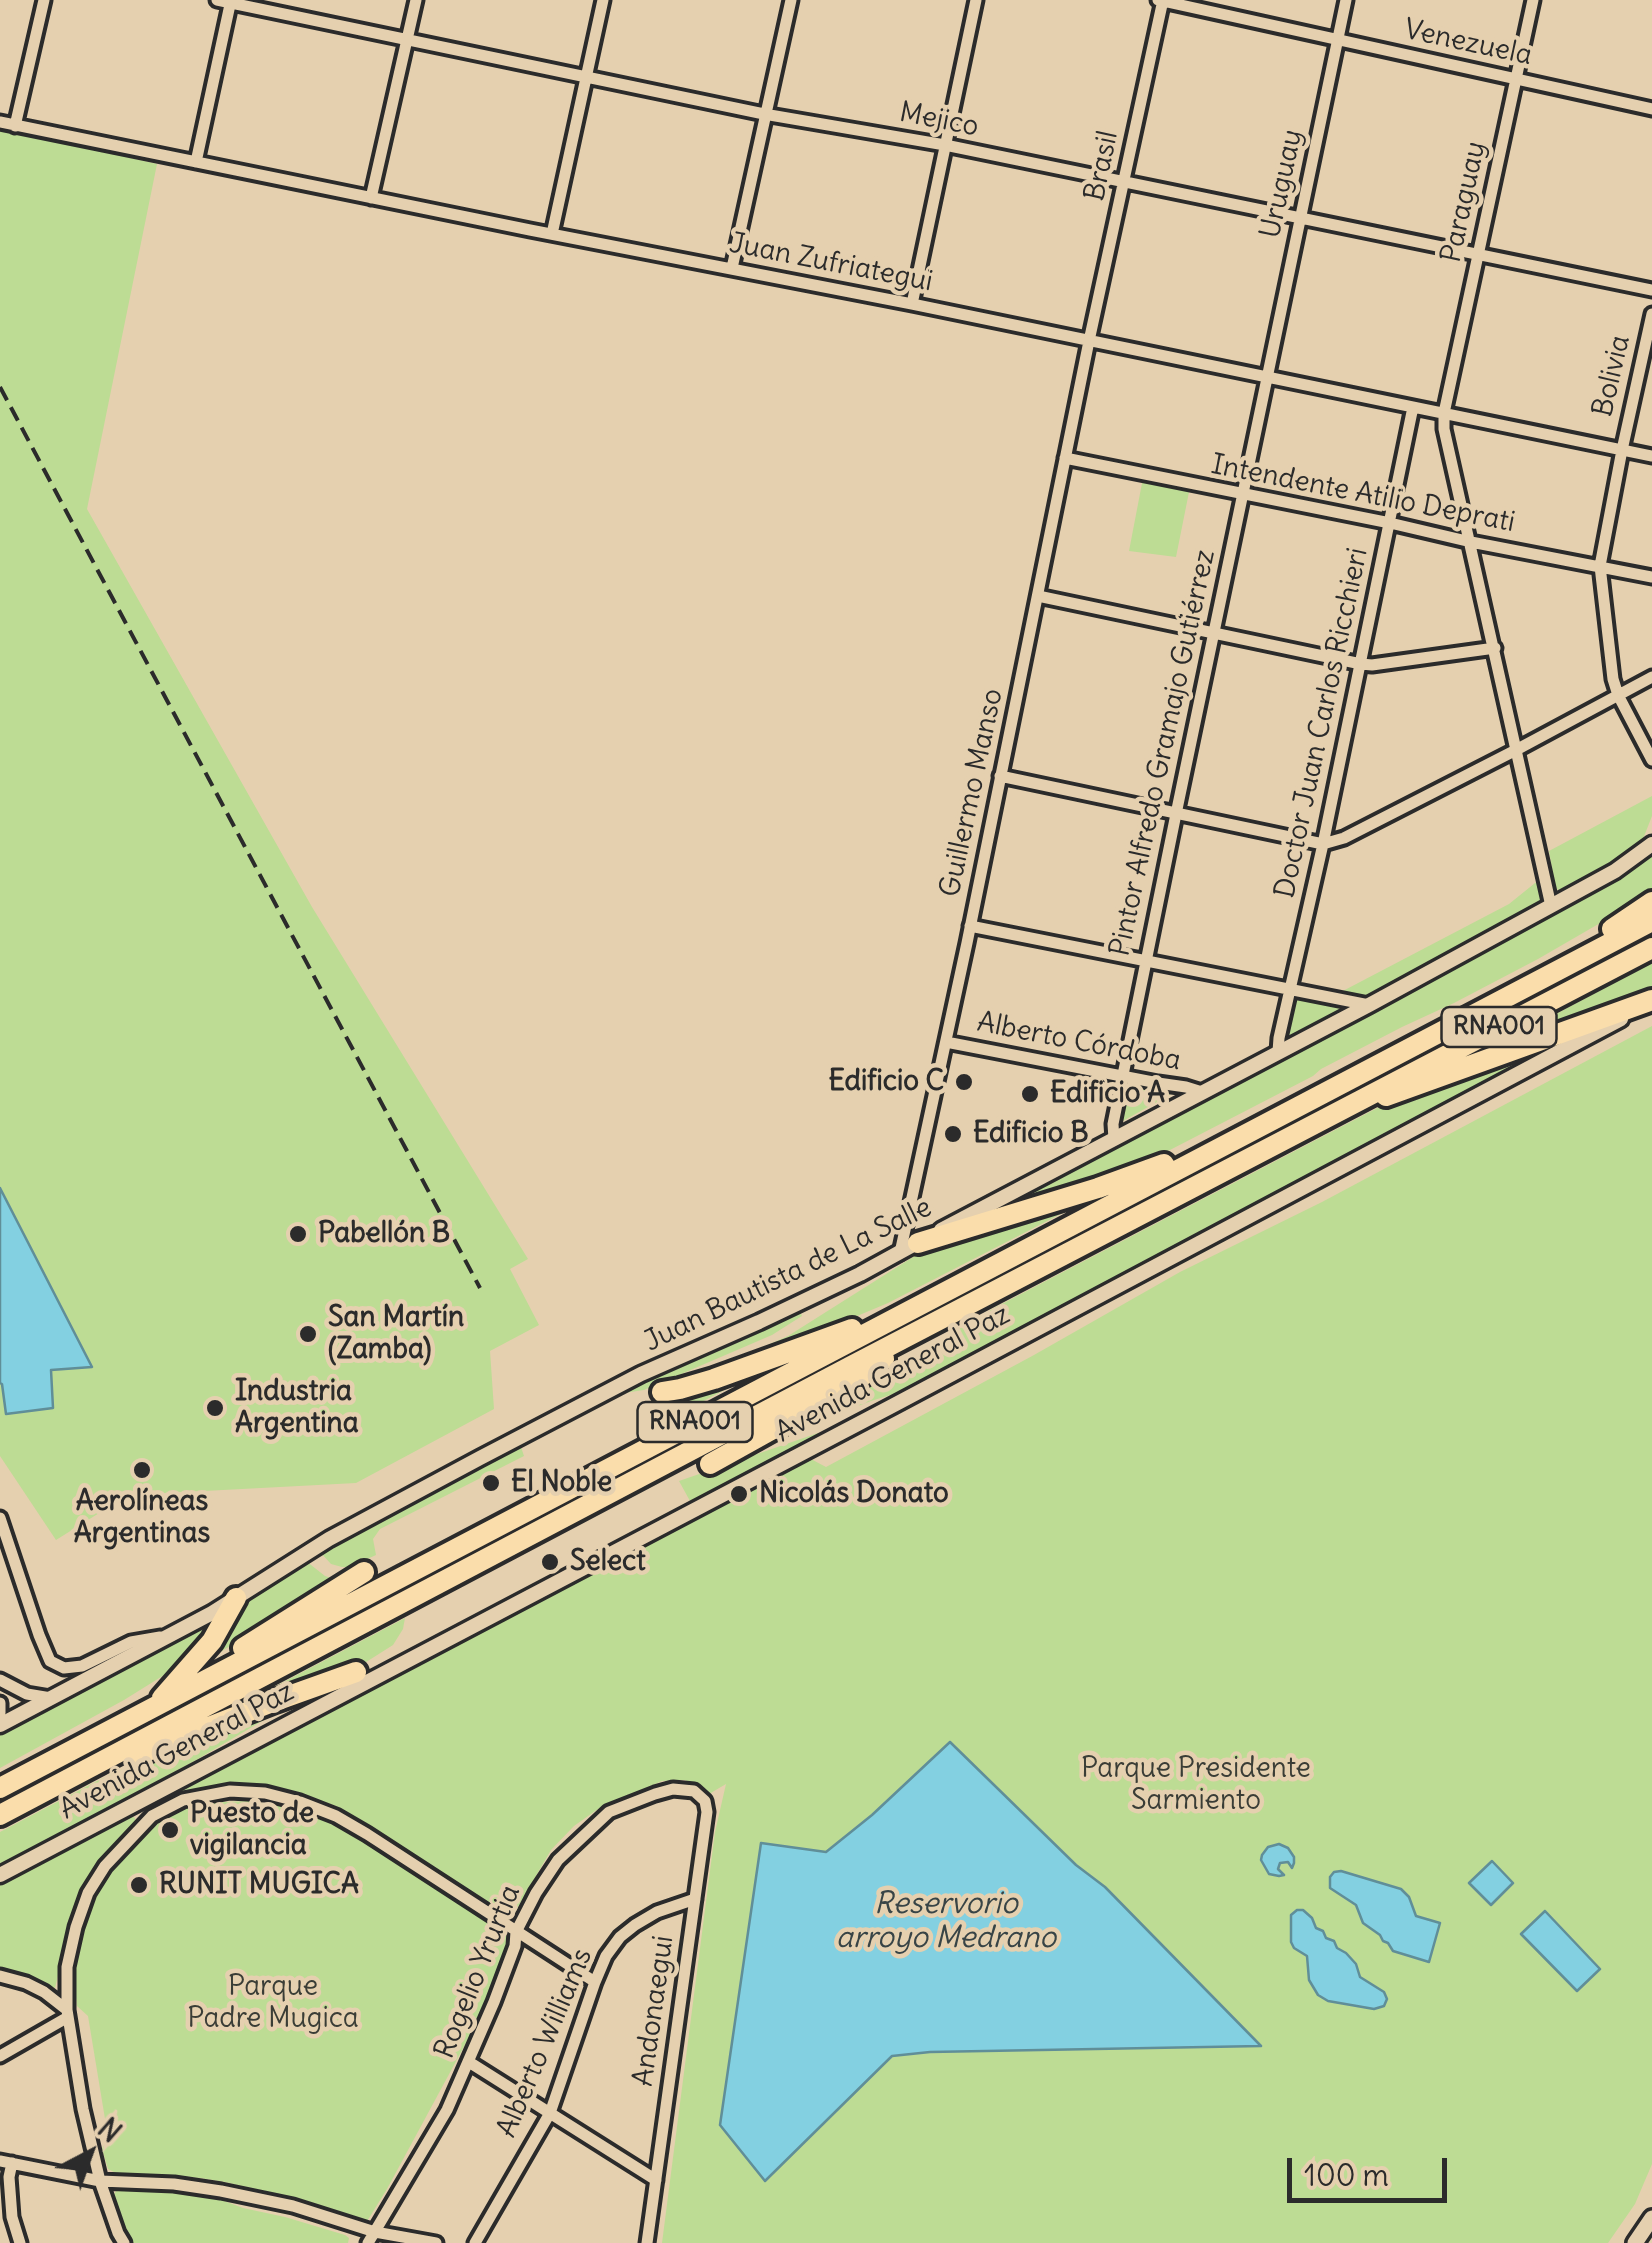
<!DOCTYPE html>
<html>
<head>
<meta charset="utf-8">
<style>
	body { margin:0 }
	#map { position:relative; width:1652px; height:2243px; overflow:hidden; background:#e5d0af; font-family:Delius,sans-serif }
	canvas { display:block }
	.north { position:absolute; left:40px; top:2103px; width:100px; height:100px; -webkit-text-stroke:8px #e5d0af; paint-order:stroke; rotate:41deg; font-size:28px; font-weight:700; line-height:40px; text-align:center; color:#2b2b2b }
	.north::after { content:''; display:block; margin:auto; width:35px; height:45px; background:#2b2b2b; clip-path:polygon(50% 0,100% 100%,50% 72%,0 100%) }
	.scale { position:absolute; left:1287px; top:2158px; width:160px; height:45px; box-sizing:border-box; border:5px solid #2b2b2b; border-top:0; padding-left:12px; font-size:30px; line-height:35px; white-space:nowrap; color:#2b2b2b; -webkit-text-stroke:8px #e5d0af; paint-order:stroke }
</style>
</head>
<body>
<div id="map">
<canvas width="1652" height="2243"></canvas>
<div class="north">N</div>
<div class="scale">100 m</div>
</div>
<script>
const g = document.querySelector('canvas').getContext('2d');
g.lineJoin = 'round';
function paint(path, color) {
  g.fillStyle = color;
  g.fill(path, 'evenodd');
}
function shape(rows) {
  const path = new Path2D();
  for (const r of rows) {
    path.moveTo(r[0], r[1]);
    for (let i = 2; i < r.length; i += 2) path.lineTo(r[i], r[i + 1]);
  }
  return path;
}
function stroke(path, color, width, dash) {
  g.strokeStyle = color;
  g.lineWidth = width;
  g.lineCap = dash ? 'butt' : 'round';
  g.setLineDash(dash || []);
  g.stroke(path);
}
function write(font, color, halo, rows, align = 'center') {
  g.font = font + ' Delius,sans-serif';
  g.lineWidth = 9;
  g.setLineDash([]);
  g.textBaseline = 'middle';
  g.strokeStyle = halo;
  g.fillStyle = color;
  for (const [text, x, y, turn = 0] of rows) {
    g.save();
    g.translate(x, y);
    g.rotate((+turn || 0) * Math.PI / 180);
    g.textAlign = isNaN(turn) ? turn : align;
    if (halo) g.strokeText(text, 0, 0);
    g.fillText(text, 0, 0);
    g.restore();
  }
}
const green = shape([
	[0,127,157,164,87,509,312,907,528,1259,510,1269,539,1325,490,1351,494,1409,356,1483,128,1495,56,1540,0,1456],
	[1143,478,1190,487,1176,557,1129,551],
	[1652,796,1652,816,1643,839,1635,851,1619,863,1565,892,1558,890,1555,886,1549,851],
	[1652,854,1652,893,1538,959,1454,1003,1402,1027,1321,1069,1313,1076,1168,1151,1101,1180,975,1219,1170,1112,1317,1040,1635,866],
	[1540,879,1543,903,1363,1000,1339,993,1509,904],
	[1652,963,1652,989,1488,1050],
	[1294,995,1347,1006,1348,1011,1286,1043,1282,1039],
	[1652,1026,1652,2164,1635,2204,1608,2243,662,2243,715,1832,726,1784,709,1794,685,1780,662,1781,598,1809,574,1826,551,1850,515,1912,504,1913,336,1806,293,1792,266,1787,233,1784,195,1789,173,1796,172,1794,809,1458,826,1467,1034,1355,1180,1272,1322,1202],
	[1554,1044,1555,1048,900,1392,871,1401,773,1439,996,1307,1381,1106],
	[1128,1085,1169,1092,1171,1094,1123,1121,1120,1120,1124,1090],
	[1090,1199,888,1303,800,1340,709,1371,788,1336,932,1245],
	[799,1309,802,1316,772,1335,644,1390,624,1393,521,1447,524,1456,380,1529,373,1539,376,1555,350,1567,342,1567,331,1564,320,1552,650,1376],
	[766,1368,643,1433,647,1419,665,1400],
	[818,1433,820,1436,301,1709,300,1707,690,1501,679,1481],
	[306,1561,325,1576,337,1580,209,1659,241,1604],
	[405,1618,403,1629,393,1645,363,1664,219,1716],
	[215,1619,216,1621,177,1667,124,1700,0,1768,0,1733],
	[303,1697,191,1763,0,1865,0,1832,95,1782,144,1759],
	[248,1801,304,1810,364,1841,507,1934,509,1945,474,2028,387,2189,366,2223,314,2203,225,2182,200,2178,118,2174,108,2169,102,2149,108,2137,88,2016,77,2006,74,1979,79,1945,90,1908,104,1878,138,1841,161,1821,180,1810,203,1803],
	[129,1815,135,1818,135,1821,98,1864,78,1895,55,1988,24,1975,0,1970,0,1883],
	[122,2188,211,2196,243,2208,285,2217,345,2235,349,2238,348,2243,133,2243,124,2225,114,2194,117,2190]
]);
const water = shape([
	[0,1188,92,1367,51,1370,53,1408,6,1414,2,1384,0,1383,0,1188],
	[950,1742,1076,1865,1105,1887,1261,2046,930,2052,892,2056,765,2181,720,2125,761,1843,826,1852,872,1815,950,1742],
	[1279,1844,1288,1848,1294,1857,1294,1863,1292,1868,1288,1862,1280,1863,1278,1869,1284,1875,1279,1876,1269,1874,1261,1860,1262,1855,1268,1847,1279,1844],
	[1492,1861,1513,1883,1491,1905,1469,1883,1492,1861],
	[1341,1871,1401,1889,1409,1897,1416,1916,1440,1923,1429,1962,1393,1951,1388,1943,1383,1941,1380,1935,1363,1923,1356,1905,1330,1888,1330,1877,1334,1872,1341,1871],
	[1297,1910,1303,1910,1312,1918,1316,1928,1323,1931,1326,1938,1334,1941,1337,1948,1346,1953,1356,1964,1360,1977,1384,1992,1387,1999,1384,2006,1374,2009,1328,2001,1318,1995,1309,1980,1307,1956,1294,1948,1291,1942,1291,1915,1297,1910],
	[1545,1911,1600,1969,1577,1991,1521,1934,1545,1911]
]);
const minor = shape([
	[217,0,764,114,945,145,1652,290],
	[1158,0,1652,109],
	[1533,0,1444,413,1444,429,1551,906],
	[0,122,530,230,912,304,1652,456],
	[15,126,44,0],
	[196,162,231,0],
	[371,198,416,0],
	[552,234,603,0],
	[732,268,791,0],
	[912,304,976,0],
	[1652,314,1622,450,1600,566,1613,679,1618,695,1652,760],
	[1065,458,1390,523,1471,542,1652,577],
	[1038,596,1361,664,1372,665,1495,648],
	[1000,776,1323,844,1344,838,1516,750,1652,677],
	[970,926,1369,1005],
	[946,1042,1158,1083,1186,1087,1202,1092],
	[1278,1052,1279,1038,1323,844,1413,407],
	[1114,1139,1113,1124,1176,814,1346,0],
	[900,1253,967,943,1089,341,1163,0],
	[0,1518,39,1635,50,1661,64,1668,82,1666,131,1642,160,1637],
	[0,1680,27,1694,51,1698],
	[0,1703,0,1713],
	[0,1976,26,1983,44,1992,67,2010],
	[0,2056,68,2017],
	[469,2062,656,2180],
	[0,2161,100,2181,174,2184,221,2191,293,2206,375,2232,436,2243],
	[12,2163,9,2177,12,2217,20,2243],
	[124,2243,118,2233,100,2181,83,2109,67,2010,67,1967,76,1927,88,1893,105,1866,152,1816,183,1800,230,1791,265,1793,300,1802,336,1816,367,1834,595,1982],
	[368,2243,447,2110,494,2002,515,1946,516,1932,536,1893,558,1860,609,1812,655,1794,673,1789,694,1791,705,1801,707,1812,647,2243],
	[475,2243,550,2113,595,1982,606,1956,620,1937,635,1925,657,1912,695,1899]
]);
const tertiary = shape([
	[941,1230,1369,1005,1615,871,1652,844],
	[0,1725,212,1613,329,1539,480,1458,641,1374,759,1322,860,1274,922,1240],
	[0,1875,894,1405,1621,1019]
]);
const secondary = shape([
	[1635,2243,1652,2218]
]);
const motorway = shape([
	[1612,929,1652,902],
	[1386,1096,1652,1000],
	[918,1243,1098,1188,1164,1164],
	[662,1392,680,1389,714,1379,852,1329],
	[710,1464,816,1405,857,1380,884,1359],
	[243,1648,364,1572],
	[162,1698,212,1641,236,1598],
	[135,1756,275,1701,356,1672],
	[0,1788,1652,921],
	[0,1815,851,1366,1652,948]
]);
const rail = shape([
	[0,387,480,1288]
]);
const markers = [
	[964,1082,10,"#2b2b2b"],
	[1030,1094,10,"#2b2b2b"],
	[953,1134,10,"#2b2b2b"],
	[298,1234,10,"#2b2b2b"],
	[308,1334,10,"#2b2b2b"],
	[215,1408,10,"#2b2b2b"],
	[142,1470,10,"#2b2b2b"],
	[491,1483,10,"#2b2b2b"],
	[739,1494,10,"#2b2b2b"],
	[550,1562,10,"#2b2b2b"],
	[170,1830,10,"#2b2b2b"],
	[139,1885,10,"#2b2b2b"]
];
const shields = [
	[1499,1027,115],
	[695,1422,115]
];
const shieldNames = [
	["RNA001",1499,1027],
	["RNA001",695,1422]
];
const streetNames = [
	["Venezuela",1468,43,12],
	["Mejico",939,120,11],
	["Brasil",1102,166,-78],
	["Uruguay",1282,184,-78],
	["Paraguay",1464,202,-78],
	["Juan Zufriategui",831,263,11],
	["Bolivia",1612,376,-77],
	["Intendente Atilio Deprati",1363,494,11],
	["Doctor Juan Carlos Ricchieri",1322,723,-78],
	["Pintor Alfredo Gramajo Gutiérrez",1163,753,-78],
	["Guillermo Manso",972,793,-78],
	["Alberto Córdoba",1079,1042,11],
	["Juan Bautista de La Salle",788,1275,-26],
	["Avenida General Paz",893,1374,-28],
	["Avenida General Paz",177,1751,-28],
	["Rogelio Yrurtia",478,1972,-68],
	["Andonaegui",654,2011,-82],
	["Alberto Williams",545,2043,-67]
];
const poiNames = [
	["Edificio C",944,1082,"right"],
	["Edificio A",1050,1094],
	["Edificio B",973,1134],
	["Pabellón B",318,1234],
	["San Martín",328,1318],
	["(Zamba)",328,1350],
	["Industria",235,1392],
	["Argentina",235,1424],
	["El Noble",511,1483],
	["Nicolás Donato",759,1494],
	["Aerolíneas",142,1502,"center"],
	["Argentinas",142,1534,"center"],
	["Select",570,1562],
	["Puesto de",190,1814],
	["vigilancia",190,1846],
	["RUNIT MUGICA",159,1885]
];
const parkNames = [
	["Parque Presidente",1196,1769],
	["Sarmiento",1196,1801],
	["Parque",273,1987],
	["Padre Mugica",273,2019]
];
const waterNames = [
	["Reservorio",946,1904],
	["arroyo Medrano",946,1938]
];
paint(green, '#bddc94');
paint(water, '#83d0e1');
stroke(water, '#608e98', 2.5);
stroke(minor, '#2b2b2b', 19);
stroke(tertiary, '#2b2b2b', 21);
stroke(secondary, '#2b2b2b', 22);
stroke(motorway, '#2b2b2b', 28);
stroke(minor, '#e5d0af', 11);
stroke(tertiary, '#e5d0af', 14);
stroke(secondary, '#e5d0af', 15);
stroke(motorway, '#faddab', 20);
stroke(rail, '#2b2b2b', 4, [15, 8]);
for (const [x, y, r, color] of markers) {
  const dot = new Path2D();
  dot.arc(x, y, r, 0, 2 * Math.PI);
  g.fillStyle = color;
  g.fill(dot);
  stroke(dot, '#e5d0af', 4);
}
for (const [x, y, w] of shields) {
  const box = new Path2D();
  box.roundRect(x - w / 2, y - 20, w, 40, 8);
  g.fillStyle = '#e5d0af';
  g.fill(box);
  stroke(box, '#2b2b2b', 2.5);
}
write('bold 25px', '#2b2b2b', null, shieldNames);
write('28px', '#2b2b2b', '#e5d0af', streetNames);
write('bold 28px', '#2b2b2b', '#e5d0af', poiNames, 'left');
write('28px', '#3a3d36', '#e5d0af', parkNames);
write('italic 30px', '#384446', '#e5d0af', waterNames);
</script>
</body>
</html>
